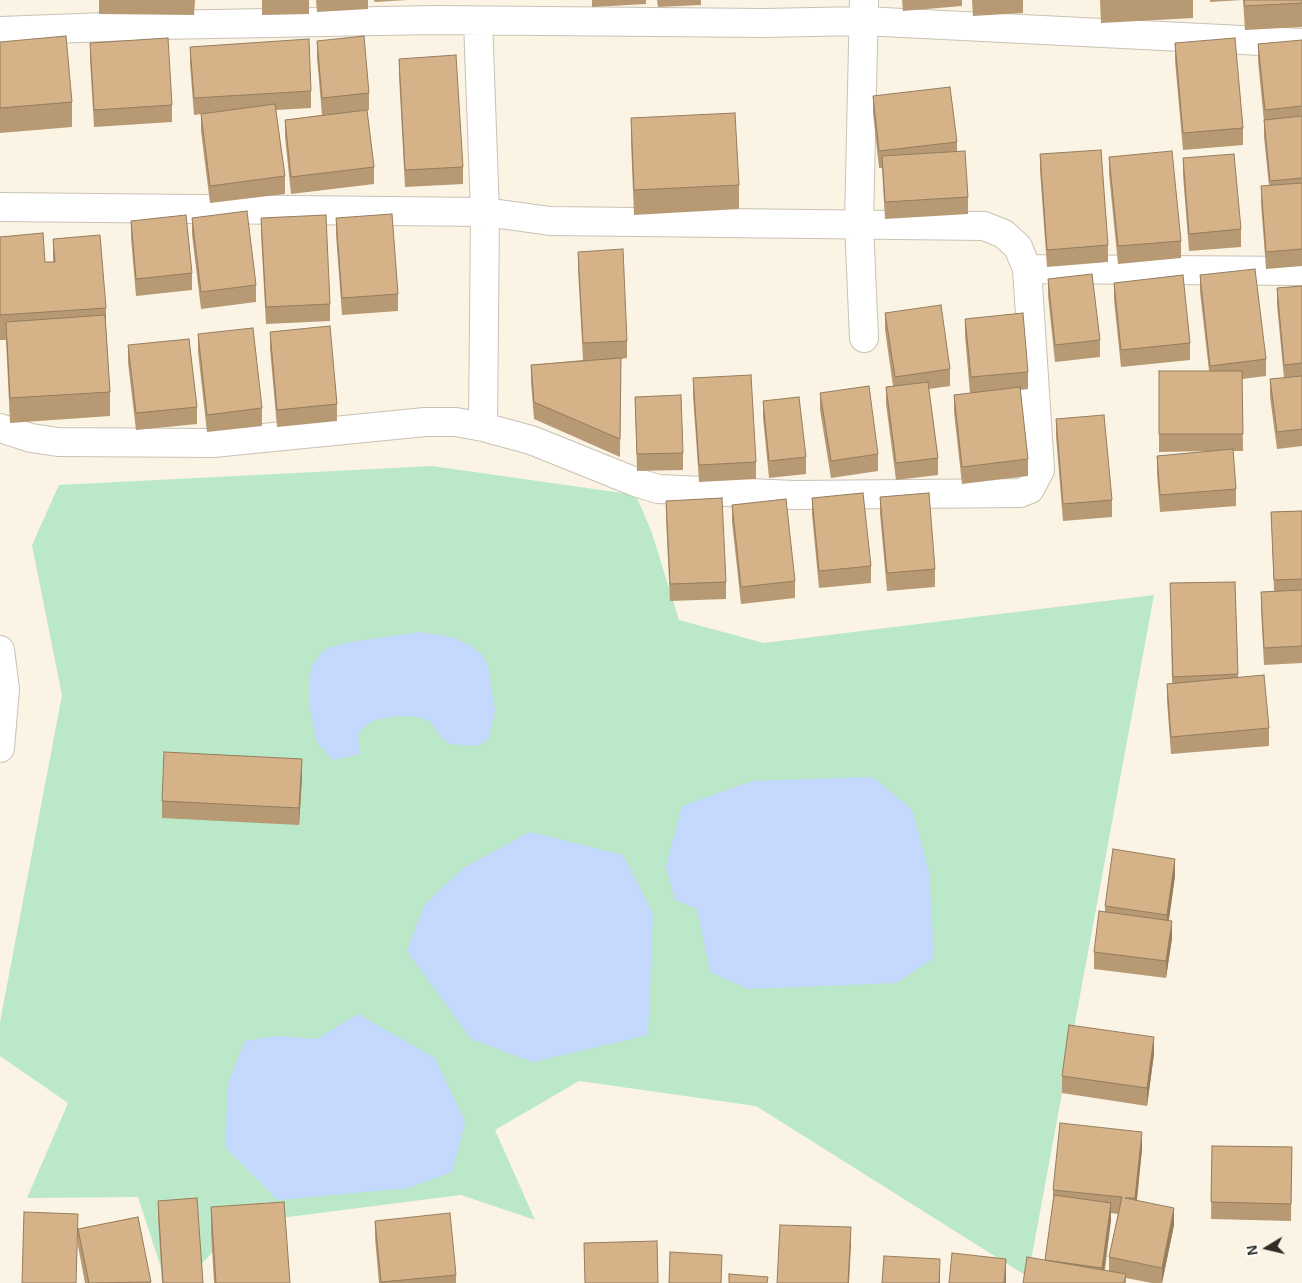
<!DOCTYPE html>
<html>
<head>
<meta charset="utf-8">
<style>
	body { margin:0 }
	#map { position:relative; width:1302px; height:1283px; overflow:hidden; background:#fbf4e5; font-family:Arial,sans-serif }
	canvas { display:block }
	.north { position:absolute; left:1242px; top:1223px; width:50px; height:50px; -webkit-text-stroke:4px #fff; paint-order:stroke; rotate:261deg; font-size:14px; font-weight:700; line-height:20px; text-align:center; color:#2f2c26 }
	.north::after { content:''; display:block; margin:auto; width:18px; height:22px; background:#2f2c26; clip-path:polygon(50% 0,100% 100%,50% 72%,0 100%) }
</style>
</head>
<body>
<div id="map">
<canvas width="1302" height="1283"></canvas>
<div class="north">N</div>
</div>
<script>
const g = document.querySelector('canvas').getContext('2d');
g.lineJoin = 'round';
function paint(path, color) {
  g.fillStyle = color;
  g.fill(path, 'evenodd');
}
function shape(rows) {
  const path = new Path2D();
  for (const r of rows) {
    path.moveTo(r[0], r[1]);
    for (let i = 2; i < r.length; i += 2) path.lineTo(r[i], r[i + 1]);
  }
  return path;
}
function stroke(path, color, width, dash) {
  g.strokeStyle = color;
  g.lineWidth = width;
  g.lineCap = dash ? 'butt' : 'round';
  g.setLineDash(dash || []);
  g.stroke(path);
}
const green = shape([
	[432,466,636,495,652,533,679,620,764,643,1154,595,1028,1277,756,1106,579,1081,495,1130,535,1220,461,1195,280,1218,232,1231,184,1283,166,1283,138,1197,27,1198,68,1103,0,1056,0,1022,62,695,32,545,59,485]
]);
const water = shape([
	[419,632,451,637,470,645,483,656,488,665,495,711,488,740,478,746,450,744,442,739,430,721,417,717,394,716,372,721,361,730,358,735,360,754,333,760,317,742,309,704,309,678,313,664,325,649,345,643],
	[873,777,912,810,929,872,934,958,896,983,749,989,710,972,697,909,675,900,666,866,682,806,752,781],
	[530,832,623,855,653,914,648,1035,533,1062,471,1039,407,951,424,905,463,868],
	[358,1014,435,1058,465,1122,452,1172,408,1188,278,1200,225,1147,228,1083,245,1041,274,1036,317,1039]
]);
const minor = shape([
	[478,21,485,212,483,427],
	[0,31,158,25,435,20,764,23,863,21,1302,43],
	[0,207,485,212,550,221,984,226,1004,234,1018,247,1027,269,1040,470,1030,489,1020,493,794,495,658,489,638,483,531,440,483,427,456,422,425,422,213,443,58,442,31,438,0,428],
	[1027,269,1302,271],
	[864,338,859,224,864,0]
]);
const tertiary = shape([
	[0,650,5,689,0,748]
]);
const wall = shape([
	[99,0,195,0,194,15,99,14],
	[262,0,309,0,309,14,262,15],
	[316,0,368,0,368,9,317,12],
	[374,0,408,0,375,2],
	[592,0,646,0,646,4,592,7],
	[657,0,701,0,701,5,658,7],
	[902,0,962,0,962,6,903,11],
	[972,0,1023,0,1023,13,973,16],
	[1100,0,1193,0,1193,18,1101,23],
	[1210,0,1302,0,1302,27,1245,30,1243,0,1210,2],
	[317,41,369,93,369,110,367,110,374,167,374,184,291,194,285,137,285,120,322,115,317,58],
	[0,42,72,102,72,127,0,133],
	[90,43,172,105,172,122,94,127,90,60],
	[1175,43,1243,128,1243,145,1183,150,1175,61],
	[1302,43,1302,266,1266,269,1261,203,1261,186,1269,186,1264,137,1264,122,1258,61,1258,44],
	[190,47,311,91,311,108,276,110,285,176,285,194,210,203,201,131,201,114,194,115,190,64],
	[399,59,463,167,463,184,405,187,399,76],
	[873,96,957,142,957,151,968,197,968,214,885,219,882,168,879,168,873,113],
	[631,118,739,185,739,209,634,215,631,143],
	[1040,154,1108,245,1108,262,1047,267,1040,171],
	[1109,157,1181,241,1181,258,1118,264,1109,174],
	[1183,158,1241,229,1241,247,1189,251,1183,175],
	[192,218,256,285,256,302,201,309,192,235],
	[261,218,330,304,330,321,266,324,261,235],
	[336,218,398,294,398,311,342,315,336,235],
	[131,221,192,273,192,290,136,296,131,238],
	[0,237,45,262,53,262,53,239,106,308,106,327,110,392,110,416,10,423,6,340,0,340],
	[578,252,627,341,627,358,621,359,620,457,534,419,531,382,531,365,583,360,578,269],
	[1200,275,1266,359,1266,376,1242,379,1243,451,1233,451,1236,489,1236,506,1160,512,1157,473,1157,456,1212,451,1159,452,1159,371,1209,371,1200,292],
	[1048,279,1100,340,1100,357,1055,362,1048,296],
	[1114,283,1190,343,1190,360,1121,367,1114,300],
	[1302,286,1302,446,1277,449,1270,397,1270,379,1284,378,1277,305,1277,288],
	[885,313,950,369,950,386,929,389,938,458,938,475,896,480,886,404,886,387,893,386,885,330],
	[965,319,1028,372,1028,389,1020,390,1028,459,1028,476,962,484,954,412,954,395,970,393,965,336],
	[270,332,337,404,337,421,277,427,270,349],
	[198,334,262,408,262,426,207,432,198,352],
	[128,345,197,407,197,424,136,430,128,363],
	[693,378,756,462,756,479,699,482,693,395],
	[820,393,878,454,878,471,831,478,820,410],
	[635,397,683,453,683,470,637,471],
	[763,401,806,457,806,474,769,478,763,418],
	[1056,419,1112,500,1112,517,1063,521,1056,436],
	[880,497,935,569,935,587,887,591,880,514],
	[812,498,871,566,871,583,819,588,812,515],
	[666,501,726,582,726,599,670,601,666,518],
	[732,505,795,581,795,598,741,604,732,522],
	[1302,511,1302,663,1264,665,1261,609,1261,592,1274,591,1271,512],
	[1235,582,1238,677,1269,728,1269,746,1171,754,1167,701,1167,684,1172,683,1170,583],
	[302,777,299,825,162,818,162,801],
	[1175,876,1169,920,1172,938,1166,978,1094,969,1094,952,1105,912,1105,906],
	[1154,1054,1147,1106,1062,1093,1062,1076],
	[1212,1146,1292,1147,1291,1221,1211,1219],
	[1142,1149,1137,1201,1174,1225,1162,1283,1152,1283,1126,1278,1126,1283,1045,1260,1053,1201,1053,1190],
	[1111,1213,1118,1214,1109,1257,1109,1271,1105,1270,1111,1220],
	[158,1201,203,1283,162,1283,158,1218],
	[211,1207,290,1283,214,1283,211,1232],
	[138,1217,151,1283,85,1283,78,1246,78,1229],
	[375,1221,456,1275,456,1283,379,1283,375,1238]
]);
const shadedWall = shape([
	[302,759,302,777,299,825,299,808],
	[1175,859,1175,876,1167,932,1167,915],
	[1172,921,1172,938,1166,978,1166,961],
	[1154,1037,1154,1054,1147,1106,1147,1088],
	[1142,1132,1142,1149,1135,1215,1135,1198],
	[1111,1203,1111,1220,1102,1283,1102,1268],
	[1174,1208,1174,1225,1162,1283,1162,1268],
	[851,1227,851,1245,849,1283,848,1283],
	[940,1259,940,1283,939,1283],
	[1006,1259,1006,1283,1004,1283]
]);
const building = shape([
	[1244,0,1302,0,1302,3,1245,6,1244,0],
	[66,36,72,102,0,108,0,42,66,36],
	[364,36,369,93,322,98,317,41,364,36],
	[168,38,172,105,94,110,90,43,168,38],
	[1235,38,1243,128,1183,133,1175,43,1235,38],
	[309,39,311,91,194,98,190,47,309,39],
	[1302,40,1302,106,1265,110,1258,44,1302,40],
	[456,55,463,167,405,170,399,59,456,55],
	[950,87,957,142,879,151,873,96,950,87],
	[275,104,285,176,210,186,201,114,275,104],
	[367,110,374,167,291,177,285,120,367,110],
	[735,113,739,185,634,190,631,118,735,113],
	[1302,116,1302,178,1270,181,1264,120,1302,116],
	[1101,150,1108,245,1047,250,1040,154,1101,150],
	[965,151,968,197,885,202,882,156,965,151],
	[1172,151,1181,241,1118,246,1109,157,1172,151],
	[1234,154,1241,229,1189,234,1183,158,1234,154],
	[1302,183,1302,249,1266,252,1261,186,1302,183],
	[247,211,256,285,201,292,192,218,247,211],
	[392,214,398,294,342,298,336,218,392,214],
	[186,215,192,273,136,279,131,221,186,215],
	[326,215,330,304,266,307,261,218,326,215],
	[43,233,45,262,55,262,53,239,100,235,106,308,0,315,0,237,43,233],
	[623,249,627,341,583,343,578,252,623,249],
	[1255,269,1266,359,1210,366,1200,275,1255,269],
	[1092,274,1100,340,1055,345,1048,279,1092,274],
	[1183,275,1190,343,1121,350,1114,283,1183,275],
	[1302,286,1302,363,1284,365,1277,288,1302,286],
	[941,305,950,369,895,377,885,313,941,305],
	[1023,313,1028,372,971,377,965,319,1023,313],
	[105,315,110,392,10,398,6,322,105,315],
	[330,326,337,404,277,410,270,332,330,326],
	[253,328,262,408,207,415,198,334,253,328],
	[189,339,197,407,136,413,128,345,189,339],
	[621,358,620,439,534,402,531,365,621,358],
	[1159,371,1242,371,1243,434,1159,434,1159,371],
	[751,375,756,462,699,465,693,378,751,375],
	[1302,376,1302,429,1277,432,1270,379,1302,376],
	[928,382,938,458,896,463,886,387,928,382],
	[869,386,878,454,831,461,820,393,869,386],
	[1020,387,1028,459,962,467,954,395,1020,387],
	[681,395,683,453,637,454,635,397,681,395],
	[799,397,806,457,769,461,763,401,799,397],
	[1104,415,1112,500,1063,504,1056,419,1104,415],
	[1233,449,1236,489,1160,495,1157,456,1233,449],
	[863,493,871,566,819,571,812,498,863,493],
	[929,493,935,569,887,573,880,497,929,493],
	[722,498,726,582,670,584,666,501,722,498],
	[786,499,795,581,741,587,732,505,786,499],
	[1302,511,1302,579,1274,580,1271,512,1302,511],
	[1235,582,1238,674,1173,677,1170,583,1235,582],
	[1302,590,1302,646,1264,648,1261,592,1302,590],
	[1264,675,1269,728,1171,737,1167,684,1264,675],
	[164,752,302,759,299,808,162,801,164,752],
	[1113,849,1175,859,1167,915,1105,906,1113,849],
	[1099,911,1172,921,1166,961,1094,952,1099,911],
	[1069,1025,1154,1037,1147,1088,1062,1076,1069,1025],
	[1060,1123,1142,1132,1135,1198,1125,1198,1174,1208,1162,1268,1109,1257,1122,1197,1053,1190,1060,1123],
	[1212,1146,1292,1147,1291,1204,1211,1202,1212,1146],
	[1054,1195,1111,1203,1102,1268,1045,1260,1054,1195],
	[197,1198,203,1283,163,1283,158,1201,197,1198],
	[284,1202,290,1283,216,1283,211,1207,284,1202],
	[24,1212,78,1214,76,1283,22,1283,24,1212],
	[450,1213,456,1275,381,1282,375,1221,450,1213],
	[138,1217,151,1282,89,1283,78,1229,138,1217],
	[780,1225,851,1227,848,1283,777,1283,780,1225],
	[657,1241,658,1283,585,1283,584,1243,657,1241],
	[670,1252,722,1255,721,1283,669,1283,670,1252],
	[952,1253,1006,1259,1004,1283,949,1283,952,1253],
	[884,1256,940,1259,939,1283,882,1283,884,1256],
	[1027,1257,1126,1274,1124,1283,1023,1283,1027,1257],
	[729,1274,768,1277,767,1283,729,1283,729,1274]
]);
paint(green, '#bae8c9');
paint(water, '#c5d8fd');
stroke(minor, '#c9c2b4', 30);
stroke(tertiary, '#c9c2b4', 30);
stroke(minor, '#fff', 28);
stroke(tertiary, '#fff', 28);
paint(wall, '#b79974');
paint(shadedWall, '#957d5e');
paint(building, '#d5b287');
stroke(building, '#957d5e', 1);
</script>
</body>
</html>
